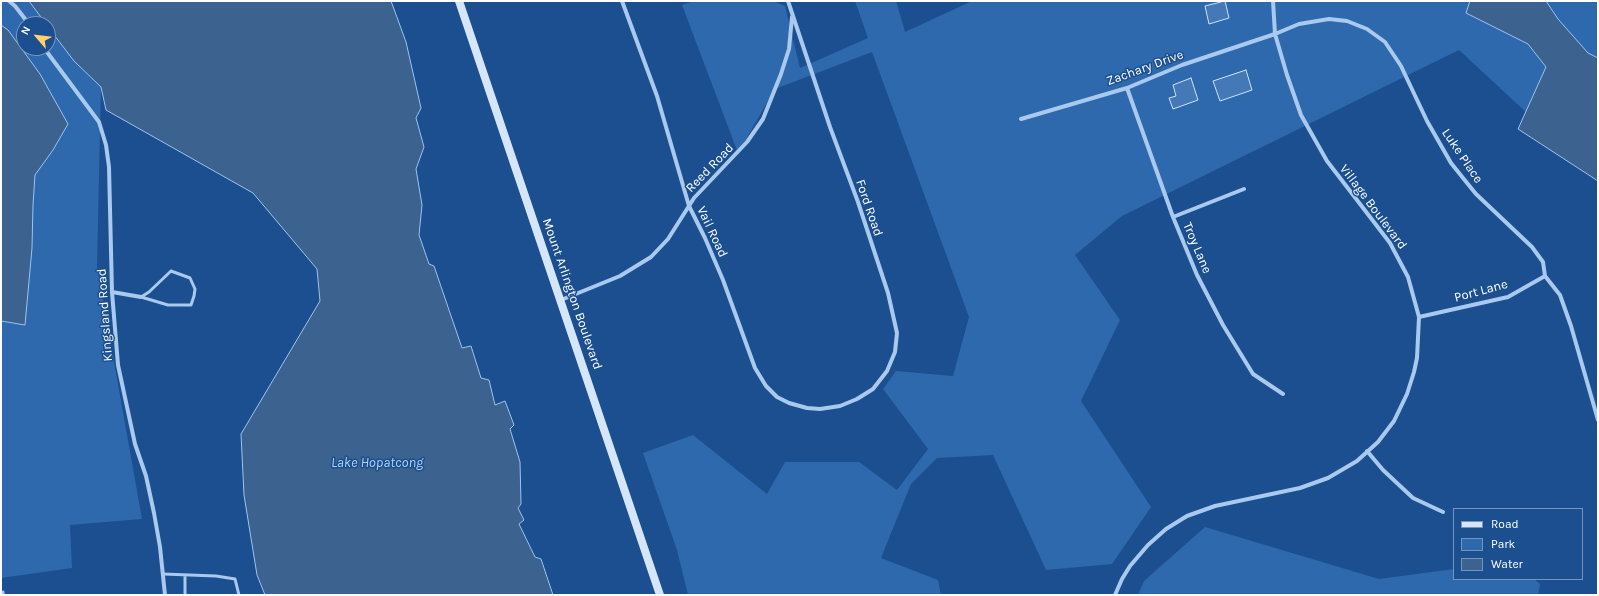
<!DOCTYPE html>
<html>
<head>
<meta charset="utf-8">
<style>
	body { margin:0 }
	#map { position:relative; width:1599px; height:596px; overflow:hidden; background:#1b4f8f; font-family:Karla,sans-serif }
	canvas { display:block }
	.frame { position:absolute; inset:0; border:2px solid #fff; pointer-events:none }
	.legend { position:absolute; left:1453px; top:508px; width:130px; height:72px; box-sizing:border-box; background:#1b4f8f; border:1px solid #7695bc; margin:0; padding:5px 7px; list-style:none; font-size:12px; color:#fff }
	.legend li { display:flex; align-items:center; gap:8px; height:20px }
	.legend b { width:20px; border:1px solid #7695bc }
	.north { position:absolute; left:16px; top:16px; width:40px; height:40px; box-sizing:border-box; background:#1b4f8f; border:1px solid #7695bc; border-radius:50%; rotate:298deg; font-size:11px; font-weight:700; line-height:16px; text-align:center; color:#fff }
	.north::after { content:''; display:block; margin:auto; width:14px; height:18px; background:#ffd166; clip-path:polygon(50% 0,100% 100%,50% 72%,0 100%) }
</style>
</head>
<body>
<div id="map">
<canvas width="1599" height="596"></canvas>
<div class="frame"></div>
<ul class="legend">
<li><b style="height:5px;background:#d6e6fa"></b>Road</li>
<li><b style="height:11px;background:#2e69ad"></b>Park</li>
<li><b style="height:11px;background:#3c6290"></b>Water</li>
</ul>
<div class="north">N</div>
</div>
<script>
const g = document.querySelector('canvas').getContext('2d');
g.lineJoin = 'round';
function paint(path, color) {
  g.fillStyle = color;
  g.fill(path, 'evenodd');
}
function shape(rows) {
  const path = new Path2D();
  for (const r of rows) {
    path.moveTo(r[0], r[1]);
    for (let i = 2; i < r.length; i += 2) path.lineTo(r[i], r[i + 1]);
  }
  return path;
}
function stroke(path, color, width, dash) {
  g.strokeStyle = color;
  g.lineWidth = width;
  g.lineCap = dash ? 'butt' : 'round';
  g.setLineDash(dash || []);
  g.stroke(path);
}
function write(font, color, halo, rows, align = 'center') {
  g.font = font + ' Karla,sans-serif';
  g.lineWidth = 3;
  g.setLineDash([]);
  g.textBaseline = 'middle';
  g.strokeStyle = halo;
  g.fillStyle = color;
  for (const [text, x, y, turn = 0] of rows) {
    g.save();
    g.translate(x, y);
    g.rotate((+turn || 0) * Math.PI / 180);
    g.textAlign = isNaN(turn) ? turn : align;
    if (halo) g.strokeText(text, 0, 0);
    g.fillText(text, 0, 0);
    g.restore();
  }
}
const green = shape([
	[1,1,29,1,46,24,24,24,24,48,48,48,48,27,74,61,101,87,97,266,142,519,70,525,72,568,1,578],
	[694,1,773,1,785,6,800,68,868,38,855,1,896,1,905,32,972,1,1598,1,1598,179,1459,50,1122,216,1075,255,1120,320,1081,401,1151,507,1112,564,1046,570,993,455,937,458,911,484,881,558,938,580,941,595,688,595,677,550,643,453,693,435,767,494,785,462,859,462,897,490,928,449,883,389,896,371,953,376,969,317,872,52,775,89,738,153,682,5],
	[1205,527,1379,579,1454,569,1454,579,1534,579,1540,584,1538,595,1138,595,1144,581]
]);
const water = shape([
	[29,1,391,1,406,42,421,108,416,118,424,147,416,169,422,205,419,235,429,264,434,266,462,348,471,346,481,378,489,380,495,405,505,401,514,425,510,429,520,462,521,504,518,508,524,520,519,524,535,557,541,559,553,595,265,595,257,575,244,495,241,434,320,301,317,269,253,193,106,110,101,87,74,61,48,27,48,24,46,24,29,1],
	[1470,1,1546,1,1558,19,1588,53,1598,58,1598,181,1518,129,1546,67,1528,44,1466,13,1470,1],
	[1,25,8,30,40,74,68,124,53,150,35,175,33,205,32,248,25,325,1,321,1,25]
]);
const building = shape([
	[1225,1,1229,18,1209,24,1205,6,1225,1],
	[1246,70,1252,90,1220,101,1213,81,1246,70],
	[1191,78,1198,100,1173,109,1169,98,1176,96,1173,85,1191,78]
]);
const service = shape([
	[171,271,190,278,195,289,194,296,191,305,168,305,141,297,149,292,171,271],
	[163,574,216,576,235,579,239,595],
	[185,575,185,595],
	[1,593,3,592,3,595]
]);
const minor = shape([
	[9,1,15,6,29,24],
	[622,1,657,96,689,206,705,238,723,280,755,368,766,386,777,397,789,403,807,408,820,409,840,406,857,399,873,389,887,371,895,352,897,333,888,293,858,202,830,127,788,1],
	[44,48,99,122,106,145,109,167,112,292,118,365,135,444,146,476,154,513,160,547,165,595],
	[1127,88,1173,217,1197,275,1223,325,1253,374,1283,394],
	[1021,119,1127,88,1182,65,1275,34,1299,24,1329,19,1347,21,1367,29,1385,42,1401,66,1427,121,1451,163,1463,178,1476,194,1532,247,1543,262,1545,276,1560,295,1571,326,1598,420],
	[1173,217,1244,189],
	[112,292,141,297],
	[561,300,620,276,651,257,668,239,694,198,747,142,763,119,781,74,789,49,792,17],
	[1419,317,1508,297,1545,276],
	[1367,451,1383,470,1413,498,1443,512],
	[1115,595,1122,579,1130,566,1148,545,1166,529,1187,516,1215,506,1300,488,1328,478,1357,461,1378,442,1394,421,1407,394,1414,372,1417,358,1419,317,1408,277,1390,243,1327,161,1301,115,1287,75,1275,34,1273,1]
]);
const secondary = shape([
	[459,1,660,595]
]);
const streetNames = [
	["Zachary Drive",1145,68,-20],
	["Luke Place",1462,156,56],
	["Reed Road",710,168,-46],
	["Village Boulevard",1373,207,53],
	["Ford Road",869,208,71],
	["Vail Road",712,232,65],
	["Troy Lane",1197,248,67],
	["Port Lane",1481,291,-15],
	["Mount Arlington Boulevard",572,294,71],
	["Kingsland Road",105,315,-94]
];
const waterNames = [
	["Lake Hopatcong",377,463]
];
paint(green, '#2e69ad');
paint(water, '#3c6290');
stroke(water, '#9cc4f0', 1);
paint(building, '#4478b7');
stroke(building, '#cfe3fa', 1);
stroke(service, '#a9c9ee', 3);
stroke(minor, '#a9c9ee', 4);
stroke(secondary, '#d6e6fa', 8);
write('13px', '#fff', '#1b4f8f', streetNames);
write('italic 14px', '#b5d3f5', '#1b4f8f', waterNames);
</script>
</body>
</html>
